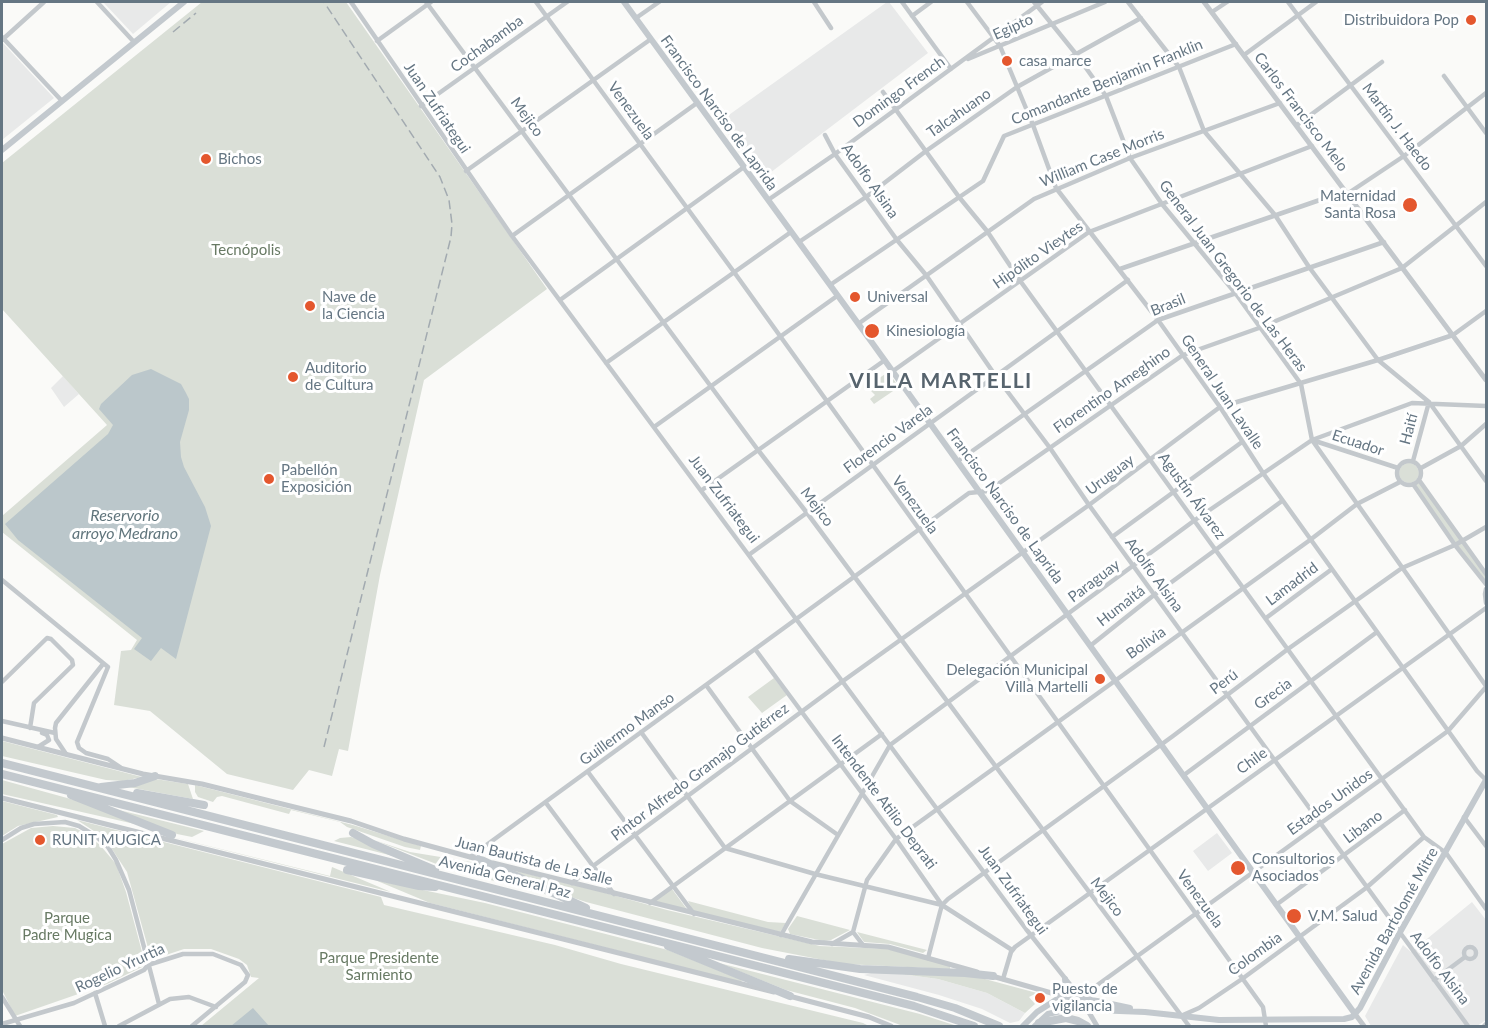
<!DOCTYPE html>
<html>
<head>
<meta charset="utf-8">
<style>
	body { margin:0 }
	#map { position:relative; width:1488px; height:1028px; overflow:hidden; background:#fafaf8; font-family:Lato,sans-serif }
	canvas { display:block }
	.frame { position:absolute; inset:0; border:3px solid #657683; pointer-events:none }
</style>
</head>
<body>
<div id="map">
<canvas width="1488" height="1028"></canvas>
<div class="frame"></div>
</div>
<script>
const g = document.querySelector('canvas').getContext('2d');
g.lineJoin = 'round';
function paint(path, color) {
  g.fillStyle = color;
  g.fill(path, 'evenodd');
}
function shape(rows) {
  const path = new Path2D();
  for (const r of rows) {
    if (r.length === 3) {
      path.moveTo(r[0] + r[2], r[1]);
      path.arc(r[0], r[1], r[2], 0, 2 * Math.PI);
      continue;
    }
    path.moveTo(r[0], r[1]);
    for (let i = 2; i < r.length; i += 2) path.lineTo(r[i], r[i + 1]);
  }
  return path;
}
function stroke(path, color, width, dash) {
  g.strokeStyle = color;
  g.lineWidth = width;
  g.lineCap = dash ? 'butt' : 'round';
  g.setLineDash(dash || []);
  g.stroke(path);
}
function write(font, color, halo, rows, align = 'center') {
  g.font = font + ' Lato,sans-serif';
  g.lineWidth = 6;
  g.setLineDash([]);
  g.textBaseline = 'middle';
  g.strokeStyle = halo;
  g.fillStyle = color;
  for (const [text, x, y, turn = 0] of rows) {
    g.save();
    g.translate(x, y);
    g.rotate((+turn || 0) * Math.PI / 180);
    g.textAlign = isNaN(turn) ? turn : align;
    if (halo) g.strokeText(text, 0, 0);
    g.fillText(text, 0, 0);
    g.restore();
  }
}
const built = shape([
	[103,2,171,2,133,34],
	[887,2,889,2,928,53,762,179,719,122],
	[2,42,54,98,2,140],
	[63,376,79,394,64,407,51,388],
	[1217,833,1232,853,1208,871,1193,851],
	[1472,902,1486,920,1486,1020,1477,1026,1371,1026,1365,1016,1403,945,1411,952],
	[878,971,938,979,987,993,1025,1013,1019,1021,1010,1023,982,1009,939,995,864,975]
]);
const green = shape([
	[202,2,346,2,547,289,424,380,380,575,348,751,339,749,332,776,309,770,293,790,227,774,150,711,114,705,121,651,131,650,137,640,2,532,2,516,107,425,2,309,2,163],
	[888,372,899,387,874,404,870,399,875,395,871,391,881,384,878,379],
	[1409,473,10],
	[1419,480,1486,574,1486,584,1413,484],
	[774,678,787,695,762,713,748,697],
	[2,741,142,777,123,781,106,780,2,756],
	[155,779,188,784,193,799,128,787],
	[2,780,78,801,148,827,2,794],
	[195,785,353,825,421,846,420,850,405,847,347,827,340,822,291,810,289,814,222,796,217,797,213,802,198,797,195,792],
	[2,801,57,815,58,817,18,826,2,836],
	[115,809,204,831,192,837,177,834],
	[77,820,381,897,384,905,555,945,621,964,863,1023,869,1026,201,1026,259,978,251,977,247,965,239,959,211,949,184,949,154,959,150,955,127,872,110,846,100,835],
	[53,826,75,828,85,833,100,845,116,864,126,892,145,963,142,967,107,984,15,1016,2,990,2,844,31,828],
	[144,830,330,876,332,867,391,892],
	[351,837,361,840,393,856,334,841,340,838],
	[374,840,410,852,483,864,548,895,452,870],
	[504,868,598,891,667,910,820,946,888,949,950,966,950,969,844,964,762,948,586,902,556,892],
	[375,880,485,903,668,950,742,980,741,982,430,903],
	[672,889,686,908,685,910,656,902,656,900],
	[688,901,768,922,786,923,780,932,693,911],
	[797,916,850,930,831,940,824,941,790,934,788,929],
	[857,932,927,950,923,953,890,944,864,942],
	[719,963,920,1014,957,1026,903,1026,855,1008,786,990],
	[878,971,970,975,1037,993,1029,997,1035,1004,1025,1013,987,993,938,979]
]);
const water = shape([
	[151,369,181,384,186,393,189,399,189,410,180,442,181,457,184,467,205,507,211,526,176,659,161,648,151,661,134,649,142,638,18,540,5,524,108,434,113,425,99,409,101,404,132,375],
	[253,1008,269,1026,231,1026]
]);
const minor = shape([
	[97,2,134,42],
	[351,2,512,236,1026,929,1076,992,1085,994,1448,731,1486,687],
	[426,2,758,450,807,513,1189,1026],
	[536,2,734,272,1263,1007,1266,1026],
	[814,2,831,28],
	[902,2,951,69],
	[967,2,1000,46,1033,125,1056,188,1158,320,1220,407,1263,473,1477,771,1486,780],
	[1034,2,1076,54,1106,96,1130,158,1162,204,1236,294,1301,384,1312,440,1486,686],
	[1128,2,1179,67,1204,131,1275,215,1309,267,1378,360,1429,402,1486,481],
	[1288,2,1486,266],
	[1212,12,1227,2],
	[912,16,931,2],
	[636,18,659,2],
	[2,37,62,101],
	[2,40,44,2],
	[377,41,431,2],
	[1244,55,1316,2],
	[968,59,1105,2],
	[1444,76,1486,133],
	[883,92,959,197,987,231,1021,282,1424,837,1446,853,1486,909],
	[421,106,567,2],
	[1297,125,1382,62],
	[825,135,835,154,897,240,926,275,995,375,1050,448,1089,505,1468,1026],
	[466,171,651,39],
	[768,200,835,154,1042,2],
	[512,236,697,103],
	[799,242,866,197,926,151,1017,87,1141,18],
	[1120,269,1340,193,1350,192,1404,156,1486,93],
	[830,285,983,181,1004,136,1236,44],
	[560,300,744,167],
	[858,324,1034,199,1130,158,1280,103],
	[606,363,791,232],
	[893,371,1089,232,1312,146],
	[654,427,837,296],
	[1312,440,1398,468],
	[1409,473,12],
	[958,461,1158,320,1384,242],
	[1413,461,1429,402],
	[1421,468,1461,446,1486,424],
	[1419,480,1486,574],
	[1413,484,1455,545,1486,584],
	[702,490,885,360],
	[1112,537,1242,442],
	[750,554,1128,280],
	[2,580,108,667,77,742,79,748,86,753,108,759,120,767],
	[1486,589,1485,594,1486,603],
	[1266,618,1332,569],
	[1090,646,1154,595,1282,501],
	[755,649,896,839,942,905,1012,950],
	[2,682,47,638,51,639,72,660,73,665,34,703,30,728],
	[706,685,790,801,838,835],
	[2,721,55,733],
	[641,732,725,848,815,874,942,905],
	[38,747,49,740,47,735,42,733],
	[66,754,56,739,55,728,56,723,103,664],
	[588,772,694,914],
	[1184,775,1377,632],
	[546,803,614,894],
	[1464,817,1486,846],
	[2,840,21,828,34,824,65,822,79,826,97,837,108,847,116,860,129,890,159,1004],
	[470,857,969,493,988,491,1183,355,1259,328,1402,268,1486,202],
	[572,883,585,872,843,681,1089,505,1220,407,1378,360,1453,335,1486,311],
	[650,903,882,734],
	[1276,905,1405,810],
	[853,932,863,945],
	[781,935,890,745,1195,520,1312,440,1412,403,1486,406],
	[832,944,853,932,867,880,896,839,1310,540,1357,504,1400,482],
	[1470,953,6],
	[928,958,940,912,942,905,948,899,1173,736,1288,649,1402,568,1455,545,1486,527],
	[1003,979,1011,952,1015,947,1486,608],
	[1434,980,1465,957],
	[95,993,105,1026],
	[2,997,20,1026],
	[1183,1015,1199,1008,1242,979,1366,888,1424,837],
	[2,1024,74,1003,121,981,144,970,148,965,183,954,213,954,241,965,248,975,245,982,192,1026],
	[119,1026,170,999,189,997,216,1007],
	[1484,1026,1486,1024]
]);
const tertiary = shape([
	[1204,2,1486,380],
	[2,738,143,774,202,784,274,802,351,821,404,839,481,860],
	[2,798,774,992],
	[493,863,812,942,888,947,977,972],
	[992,976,1062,996],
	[789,996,869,1017,891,1026],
	[1087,1009,1097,1026],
	[1355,1014,1364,1026]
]);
const secondary = shape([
	[624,2,873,344,1355,1014],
	[2,150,184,2],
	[1062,996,1097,1001,1130,1008],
	[1087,1009,1091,989],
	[1023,1026,1037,1012,1062,996,1066,989,1065,979],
	[1035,1026,1048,1014,1069,1009,1145,1012,1219,1020,1344,1019,1352,1017,1360,1008,1399,934,1486,780]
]);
const motorway = shape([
	[2,763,917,997,955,1008,999,1026],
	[2,774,914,1006,974,1026],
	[101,787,135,783,155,776],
	[137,793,204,805],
	[71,795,172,835],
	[353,833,373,844,435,870],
	[479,859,586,908],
	[347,870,419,886,435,887],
	[668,946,790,996],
	[789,959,860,969,965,973,993,976],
	[1039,1023,1066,1018,1078,1021,1087,1026]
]);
const rail = shape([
	[173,32,196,13],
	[324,747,451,237,452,224,449,200,440,177,324,2]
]);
const markers = [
	[1471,20,6,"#e4572e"],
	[1007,61,6,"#e4572e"],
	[206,159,6,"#e4572e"],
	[1410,205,8,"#e4572e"],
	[855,297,6,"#e4572e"],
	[310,306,6,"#e4572e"],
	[872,331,8,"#e4572e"],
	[293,377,6,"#e4572e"],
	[269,479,6,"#e4572e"],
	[1100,679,6,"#e4572e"],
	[40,840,6,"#e4572e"],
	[1238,868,8,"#e4572e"],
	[1294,916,8,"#e4572e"],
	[1040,998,6,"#e4572e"]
];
const poiNames = [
	["Distribuidora Pop",1459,20,"right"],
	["casa marce",1019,61],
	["Bichos",218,159],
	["Maternidad",1396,196,"right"],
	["Santa Rosa",1396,213,"right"],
	["Nave de",322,297],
	["la Ciencia",322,314],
	["Universal",867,297],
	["Kinesiología",886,331],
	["Auditorio",305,368],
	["de Cultura",305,385],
	["Pabellón",281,470],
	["Exposición",281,487],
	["Delegación Municipal",1088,670,"right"],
	["Villa Martelli",1088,687,"right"],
	["RUNIT MUGICA",52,840],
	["Consultorios",1252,859],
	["Asociados",1252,876],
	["V.M. Salud",1308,916],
	["Puesto de",1052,989],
	["vigilancia",1052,1006]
];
const streetNames = [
	["Egipto",1013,27,-24],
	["Cochabamba",487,44,-36],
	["Comandante Benjamin Franklin",1107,82,-22],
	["Domingo French",899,92,-36],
	["Juan Zufriategui",437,108,56],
	["Venezuela",631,111,54],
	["Carlos Francisco Melo",1301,112,53],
	["Francisco Narciso de Laprida",719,113,54],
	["Talcahuano",959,113,-35],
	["Mejico",527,117,54],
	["Martín J. Haedo",1397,127,53],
	["William Case Morris",1102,158,-22],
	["Adolfo Alsina",870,181,55],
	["Hipólito Vieytes",1038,255,-35],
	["General Juan Gregorio de Las Heras",1233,276,53],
	["Brasil",1168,305,-22],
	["Florentino Ameghino",1112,390,-35],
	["General Juan Lavalle",1222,392,56],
	["Haití",1409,429,-75],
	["Florencio Varela",888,439,-36],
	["Ecuador",1358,443,18],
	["Uruguay",1110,475,-37],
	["Agustín Álvarez",1192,496,54],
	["Juan Zufriategui",724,499,53],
	["Venezuela",915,505,54],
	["Francisco Narciso de Laprida",1005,506,54],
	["Mejico",817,507,53],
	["Adolfo Alsina",1154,575,54],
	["Paraguay",1094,581,-37],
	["Lamadrid",1292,584,-37],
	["Humaitá",1121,606,-38],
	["Bolivia",1146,643,-35],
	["Perú",1224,682,-37],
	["Grecia",1273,694,-36],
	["Guillermo Manso",627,729,-36],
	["Chile",1252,761,-36],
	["Pintor Alfredo Gramajo Gutiérrez",700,772,-37],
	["Intendente Atilio Deprati",884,802,53],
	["Estados Unidos",1330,802,-36],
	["Libano",1363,827,-37],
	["Juan Bautista de La Salle",534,861,14],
	["Avenida General Paz",505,877,14],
	["Juan Zufriategui",1013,890,54],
	["Mejico",1107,897,53],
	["Venezuela",1200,899,54],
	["Avenida Bartolomé Mitre",1394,921,-61],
	["Colombia",1255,954,-36],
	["Rogelio Yrurtia",120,968,-25],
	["Adolfo Alsina",1440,968,53]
];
const parkNames = [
	["Tecnópolis",246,250],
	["Parque",67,918],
	["Padre Mugica",67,935],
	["Parque Presidente",379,958],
	["Sarmiento",379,975]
];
const waterNames = [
	["Reservorio",125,516],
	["arroyo Medrano",125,534]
];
const districtNames = [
	["VILLA MARTELLI",941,381]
];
paint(built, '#e8e9e9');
paint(green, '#dadfd7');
paint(water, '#bbc7cb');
stroke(minor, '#c3c8cc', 4.5);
stroke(tertiary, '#c3c8cc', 5);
stroke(secondary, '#c3c9ce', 6);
stroke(motorway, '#c3c9ce', 8);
stroke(rail, '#a2aab0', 1.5, [9, 4.5]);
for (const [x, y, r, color] of markers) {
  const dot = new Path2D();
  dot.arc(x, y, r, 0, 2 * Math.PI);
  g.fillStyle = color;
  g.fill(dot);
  stroke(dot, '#fff', 2);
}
write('15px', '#657683', '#fff', poiNames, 'left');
write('15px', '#657683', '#fff', streetNames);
write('15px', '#687a64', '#fff', parkNames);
write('italic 16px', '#60757c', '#fff', waterNames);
g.letterSpacing = '1.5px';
write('bold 21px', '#57646e', '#fff', districtNames);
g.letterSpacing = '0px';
</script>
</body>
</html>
